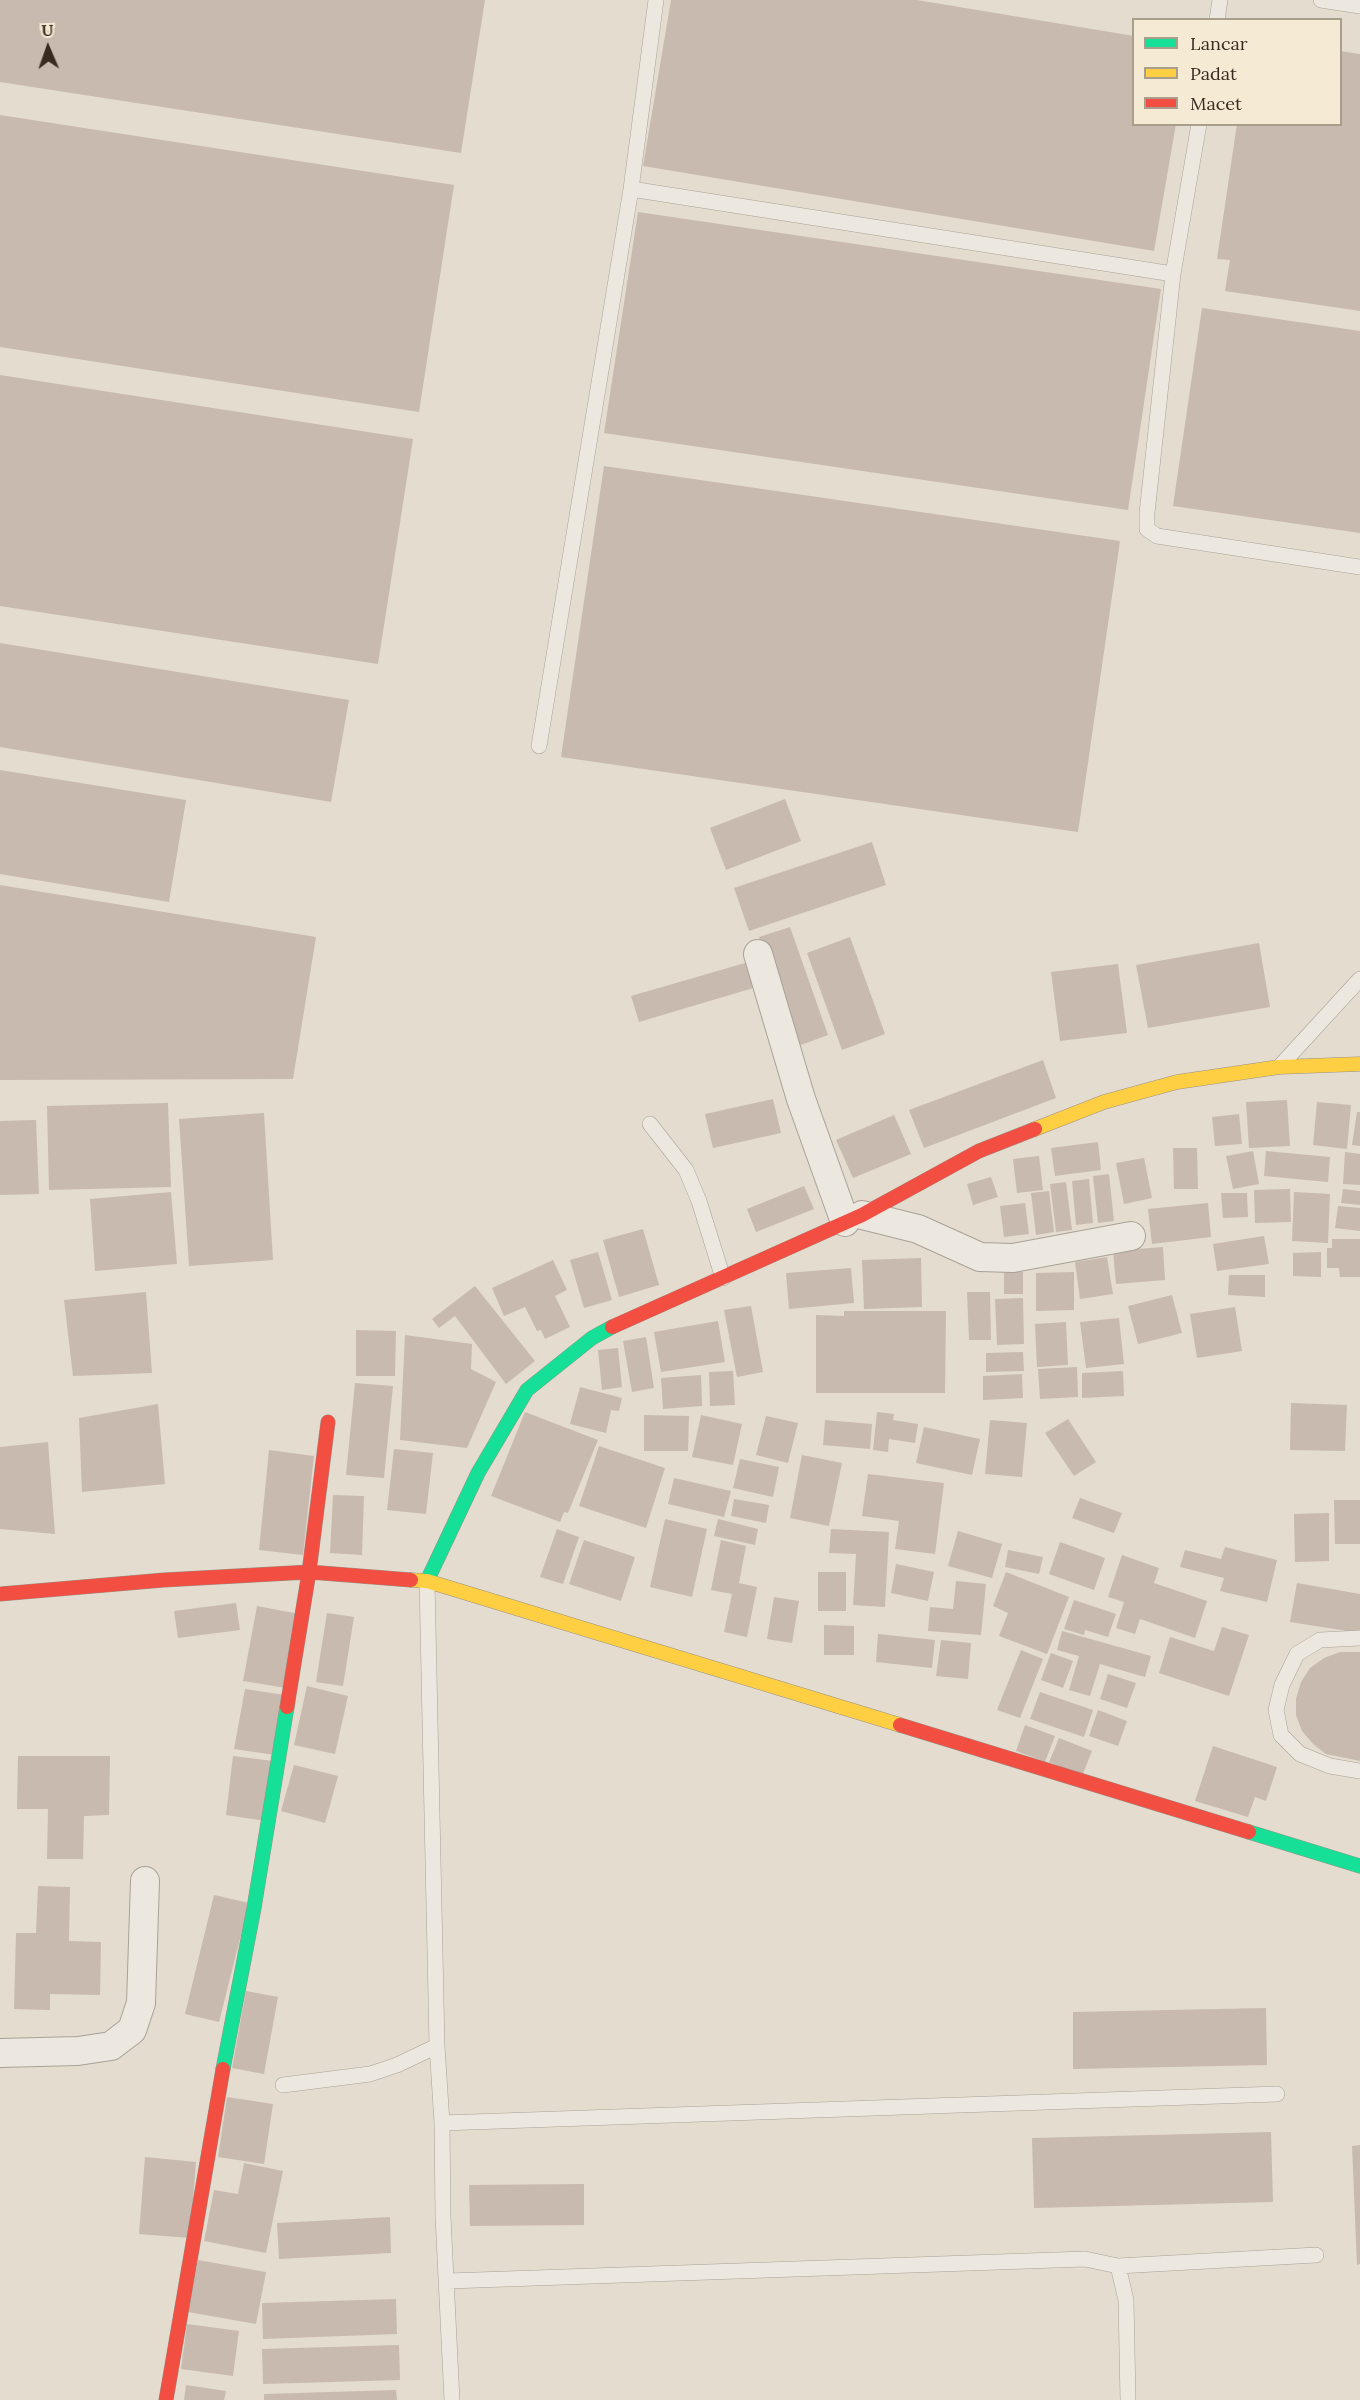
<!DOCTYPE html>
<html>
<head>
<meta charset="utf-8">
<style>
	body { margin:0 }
	#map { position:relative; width:1360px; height:2400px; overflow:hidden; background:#e4dcce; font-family:Lora,serif }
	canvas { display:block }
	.legend { position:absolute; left:1132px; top:18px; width:210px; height:108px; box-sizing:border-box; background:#f5ead4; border:2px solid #a99d8c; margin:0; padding:8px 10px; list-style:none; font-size:18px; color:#382a1f }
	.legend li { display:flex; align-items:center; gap:12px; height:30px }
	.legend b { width:30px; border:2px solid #a99d8c }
	.north { position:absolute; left:18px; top:18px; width:60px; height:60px; -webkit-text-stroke:4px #f5ead4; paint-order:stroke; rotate:358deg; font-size:16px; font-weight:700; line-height:24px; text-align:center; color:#382a1f }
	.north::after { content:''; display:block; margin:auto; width:21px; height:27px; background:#382a1f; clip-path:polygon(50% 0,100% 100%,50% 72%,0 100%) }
</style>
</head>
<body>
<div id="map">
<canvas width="1360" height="2400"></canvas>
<ul class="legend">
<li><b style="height:8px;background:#16e098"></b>Lancar</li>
<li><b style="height:8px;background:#ffcf43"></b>Padat</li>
<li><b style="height:8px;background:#f24e42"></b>Macet</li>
</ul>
<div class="north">U</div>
</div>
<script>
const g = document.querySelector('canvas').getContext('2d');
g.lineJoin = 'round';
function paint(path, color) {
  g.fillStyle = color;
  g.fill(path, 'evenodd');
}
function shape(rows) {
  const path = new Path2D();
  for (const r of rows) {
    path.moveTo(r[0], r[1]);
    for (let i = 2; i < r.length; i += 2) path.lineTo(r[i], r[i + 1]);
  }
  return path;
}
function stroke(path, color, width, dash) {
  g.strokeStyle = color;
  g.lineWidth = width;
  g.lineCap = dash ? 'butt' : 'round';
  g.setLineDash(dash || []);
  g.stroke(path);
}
const building = shape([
	[0,0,485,0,461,153,0,82],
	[671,0,917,0,1134,36,1134,124,1176,124,1154,251,643,166],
	[1340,51,1360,54,1360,311,1225,291,1230,260,1217,259,1237,124,1340,124],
	[0,115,454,185,419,412,0,347],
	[638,212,1161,289,1128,510,604,433],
	[1202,308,1360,331,1360,533,1173,506],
	[0,375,413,439,378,664,0,606],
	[604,466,1120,541,1078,832,561,757],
	[0,643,349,700,331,802,0,747],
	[0,770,186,800,169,902,0,874],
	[785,799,801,841,726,870,710,828],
	[872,842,886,885,749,931,734,888],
	[0,885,316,937,293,1079,0,1080],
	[790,927,828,1035,798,1046,759,937],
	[850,937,885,1034,842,1050,807,953],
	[1259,943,1270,1007,1148,1028,1136,965],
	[752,961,760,986,639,1022,631,996],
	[1118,964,1127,1033,1060,1041,1051,972],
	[1043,1060,1056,1098,924,1148,909,1110],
	[773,1099,781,1133,713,1148,705,1114],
	[1287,1100,1290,1146,1249,1148,1246,1102],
	[1317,1102,1351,1105,1347,1149,1313,1145],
	[168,1103,171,1187,49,1190,47,1106],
	[1357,1112,1360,1112,1360,1146,1352,1145],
	[264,1113,273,1260,189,1266,179,1119],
	[1239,1114,1242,1144,1215,1146,1212,1117],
	[894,1115,911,1154,853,1178,836,1140],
	[36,1120,39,1194,0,1195,0,1121],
	[1098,1142,1101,1170,1055,1176,1051,1148],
	[1173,1148,1197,1148,1198,1189,1174,1189],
	[1253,1151,1259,1184,1233,1189,1226,1156],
	[1266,1151,1330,1157,1328,1182,1264,1176],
	[1345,1152,1360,1154,1360,1185,1343,1184],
	[1039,1156,1043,1190,1017,1193,1013,1159],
	[1144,1158,1152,1198,1124,1204,1116,1163],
	[1109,1174,1114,1221,1098,1223,1093,1176],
	[991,1177,998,1197,973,1205,967,1184],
	[1089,1179,1093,1223,1076,1225,1072,1181],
	[1066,1182,1072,1230,1056,1232,1050,1184],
	[804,1186,814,1209,756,1232,747,1209],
	[1290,1189,1291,1222,1255,1223,1254,1190],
	[1343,1189,1360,1191,1360,1205,1341,1203],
	[1049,1191,1054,1232,1036,1235,1031,1193],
	[171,1192,177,1264,95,1271,90,1199],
	[1294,1192,1330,1194,1328,1243,1292,1241],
	[1221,1193,1247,1193,1248,1217,1223,1218],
	[1025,1203,1029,1234,1004,1237,1000,1206],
	[1208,1203,1211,1237,1152,1244,1148,1209],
	[1338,1206,1360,1208,1360,1231,1335,1228],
	[643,1229,659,1285,619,1297,603,1240],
	[1264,1236,1269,1264,1217,1271,1213,1244],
	[1332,1239,1360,1239,1360,1277,1340,1277,1339,1268,1327,1268,1327,1248,1332,1248],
	[1163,1247,1165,1280,1116,1284,1113,1251],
	[598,1252,612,1300,584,1308,570,1260],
	[1321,1252,1321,1277,1293,1276,1293,1253],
	[1107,1257,1113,1294,1080,1299,1075,1262],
	[921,1258,922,1307,864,1309,862,1260],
	[553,1260,567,1290,555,1296,570,1327,545,1339,541,1330,537,1331,525,1307,504,1316,492,1288],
	[851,1268,854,1303,789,1309,786,1273],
	[1004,1272,1023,1272,1023,1294,1004,1294],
	[1074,1272,1074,1310,1036,1311,1036,1273],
	[1229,1275,1265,1275,1265,1297,1228,1295],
	[475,1286,535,1361,506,1384,455,1316,439,1328,432,1319],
	[146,1292,152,1373,73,1376,64,1300],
	[967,1292,990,1292,991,1340,969,1340],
	[1172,1295,1182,1333,1138,1344,1128,1306],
	[1023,1298,1024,1344,997,1345,995,1299],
	[751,1306,763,1372,737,1377,724,1310],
	[1235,1307,1242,1351,1197,1358,1190,1314],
	[844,1311,946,1311,945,1393,816,1393,816,1315,844,1316],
	[1119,1318,1124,1364,1086,1368,1080,1322],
	[718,1321,725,1362,661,1372,654,1332],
	[1066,1322,1068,1365,1037,1367,1035,1324],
	[356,1330,396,1331,395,1376,356,1376],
	[405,1335,472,1344,471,1369,496,1382,467,1448,400,1440],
	[646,1337,654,1388,632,1392,623,1341],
	[618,1348,622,1387,602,1390,598,1350],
	[1023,1352,1024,1371,986,1372,986,1353],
	[1077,1367,1078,1397,1040,1399,1038,1369],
	[733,1371,735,1405,710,1406,709,1372],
	[1123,1371,1124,1396,1082,1398,1082,1373],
	[1022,1374,1023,1398,983,1400,983,1376],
	[701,1375,702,1406,663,1409,661,1378],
	[355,1383,393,1386,384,1478,346,1475],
	[580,1387,622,1398,619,1411,611,1410,606,1433,570,1424],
	[1291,1403,1347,1405,1345,1451,1290,1450],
	[158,1404,165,1484,82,1492,79,1418],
	[525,1412,598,1440,568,1513,564,1512,560,1522,491,1496],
	[877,1412,894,1414,893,1420,918,1424,915,1443,889,1439,888,1452,873,1450],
	[644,1415,689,1416,688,1451,644,1451],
	[701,1415,742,1424,733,1465,692,1457],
	[766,1416,798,1423,788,1463,756,1455],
	[1068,1419,1096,1462,1074,1476,1045,1433],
	[825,1420,872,1424,870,1449,823,1445],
	[990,1420,1027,1423,1022,1477,985,1474],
	[924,1427,980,1439,972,1475,916,1463],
	[48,1442,55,1534,0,1529,0,1447],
	[599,1446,665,1468,646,1528,579,1506],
	[394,1449,433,1453,426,1514,387,1510],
	[269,1450,314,1456,303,1555,259,1550],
	[802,1455,842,1463,829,1526,790,1518],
	[740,1459,779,1467,773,1497,733,1488],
	[868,1474,944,1483,935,1554,895,1549,899,1521,862,1516],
	[674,1478,731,1491,724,1517,668,1504],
	[333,1495,364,1496,362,1555,330,1553],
	[1080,1498,1122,1513,1114,1533,1072,1518],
	[734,1499,769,1505,766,1523,731,1516],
	[1334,1500,1360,1500,1360,1544,1335,1544],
	[1329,1513,1329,1561,1295,1562,1294,1514],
	[665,1519,707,1529,692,1597,650,1587],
	[718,1519,758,1529,755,1545,714,1536],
	[557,1529,579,1537,563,1584,540,1577],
	[831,1529,889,1532,885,1607,853,1605,856,1554,829,1553],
	[958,1531,1002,1544,992,1578,948,1566],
	[584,1540,635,1557,621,1601,569,1584],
	[721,1540,746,1546,739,1583,757,1587,747,1637,724,1632,732,1594,711,1590],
	[1060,1542,1105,1558,1094,1590,1049,1574],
	[1225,1547,1277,1560,1267,1602,1220,1591,1224,1578,1180,1567,1185,1550,1221,1559],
	[1008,1550,1043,1557,1039,1574,1005,1567],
	[1122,1555,1159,1568,1154,1583,1207,1601,1195,1638,1140,1619,1135,1634,1116,1628,1124,1602,1108,1597],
	[896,1564,934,1572,928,1601,891,1593],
	[818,1572,846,1572,846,1611,818,1611],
	[1006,1572,1069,1597,1047,1654,999,1636,1008,1613,993,1606],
	[956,1581,986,1584,981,1635,928,1631,930,1607,953,1609],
	[1297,1583,1360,1594,1360,1633,1290,1622],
	[774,1597,799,1601,792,1643,767,1639],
	[1074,1600,1116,1614,1108,1637,1085,1630,1084,1635,1064,1629],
	[236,1603,240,1630,178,1638,174,1611],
	[257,1606,299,1614,286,1688,243,1681],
	[327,1613,354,1617,343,1686,316,1682],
	[824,1625,854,1626,854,1655,824,1655],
	[1222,1627,1249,1635,1229,1696,1159,1673,1170,1637,1214,1651],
	[1062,1631,1151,1656,1145,1677,1100,1664,1090,1696,1069,1690,1079,1656,1057,1650],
	[878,1634,935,1640,932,1668,876,1662],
	[941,1640,971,1643,968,1679,936,1676],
	[1021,1650,1043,1659,1020,1718,997,1710],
	[1340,1652,1360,1652,1360,1761,1326,1754,1313,1744,1302,1731,1296,1715,1296,1699,1301,1682,1310,1668,1324,1658],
	[1051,1653,1073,1661,1063,1688,1041,1680],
	[1108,1674,1136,1683,1127,1708,1100,1699],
	[307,1686,348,1696,335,1754,294,1745],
	[245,1689,285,1695,275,1755,234,1749],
	[1040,1692,1093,1710,1084,1737,1030,1719],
	[1098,1710,1127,1721,1118,1746,1089,1736],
	[1025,1725,1055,1736,1045,1762,1016,1751],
	[1059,1738,1092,1751,1082,1776,1049,1762],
	[1213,1746,1277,1767,1266,1801,1255,1797,1248,1817,1195,1801],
	[18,1756,110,1756,109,1815,84,1816,83,1859,47,1859,48,1809,17,1809],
	[233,1756,273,1761,266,1821,226,1815],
	[294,1765,338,1776,325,1823,281,1811],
	[38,1886,70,1887,69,1941,101,1942,100,1995,50,1994,50,2010,14,2009,16,1933,36,1933],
	[214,1895,249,1903,219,2022,185,2014],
	[246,1991,278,1997,264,2074,232,2068],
	[1266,2008,1267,2065,1073,2069,1073,2012],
	[227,2097,273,2104,264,2164,218,2157],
	[1271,2132,1273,2202,1034,2208,1032,2138],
	[1360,2145,1360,2264,1357,2265,1352,2146],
	[145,2157,196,2162,190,2238,139,2234],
	[244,2163,283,2171,266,2253,204,2241,214,2190,238,2194],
	[584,2184,584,2225,470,2226,469,2185],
	[390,2217,391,2253,279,2259,277,2223],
	[198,2260,266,2272,256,2324,188,2312],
	[396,2299,397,2334,263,2339,262,2303],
	[187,2324,239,2331,233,2376,181,2369],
	[399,2345,400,2380,263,2384,262,2349],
	[186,2385,226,2391,224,2400,184,2400],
	[396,2390,397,2400,264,2400,264,2394]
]);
const lane = shape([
	[1321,0,1360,6],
	[1217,20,1220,0],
	[1199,124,1173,274,1147,513,1147,529,1157,536,1360,567],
	[631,189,1173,274],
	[539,746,631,189,656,0],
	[1281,1065,1360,979],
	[650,1124,686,1170,699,1201,723,1278],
	[427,1581,437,2046,442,2123,443,2217,452,2400],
	[1360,1638,1320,1640,1297,1654,1282,1685,1276,1710,1281,1735,1300,1754,1330,1766,1360,1771],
	[283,2085,370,2074,397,2065,437,2046],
	[442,2123,1277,2094],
	[1118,2266,1316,2255],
	[448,2281,1085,2259,1118,2266,1126,2300,1128,2400]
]);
const street = shape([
	[758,954,801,1099,845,1222],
	[862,1215,918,1229,980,1257,1013,1258,1131,1236],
	[0,2053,78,2051,111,2046,132,2030,141,2003,145,1881]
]);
const fast = shape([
	[427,1581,478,1473,527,1390,592,1338,612,1327],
	[1249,1832,1360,1866],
	[223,2069,254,1908,287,1707]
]);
const slow = shape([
	[1035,1129,1104,1102,1177,1082,1279,1067,1360,1064],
	[411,1580,427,1581,900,1725]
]);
const jam = shape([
	[612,1327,862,1215,979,1151,1035,1129],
	[0,1594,164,1580,309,1572,411,1580],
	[287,1707,309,1572,328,1422],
	[900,1725,1249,1832],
	[166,2400,223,2069]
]);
paint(building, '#c8baaf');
stroke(lane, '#a9a197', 16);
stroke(street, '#a9a197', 30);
stroke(fast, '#999186', 15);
stroke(slow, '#999186', 15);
stroke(jam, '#999186', 15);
stroke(lane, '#ece8df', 15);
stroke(street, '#ece8df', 28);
stroke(fast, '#16e098', 14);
stroke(slow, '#ffcf43', 14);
stroke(jam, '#f24e42', 14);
</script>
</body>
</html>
